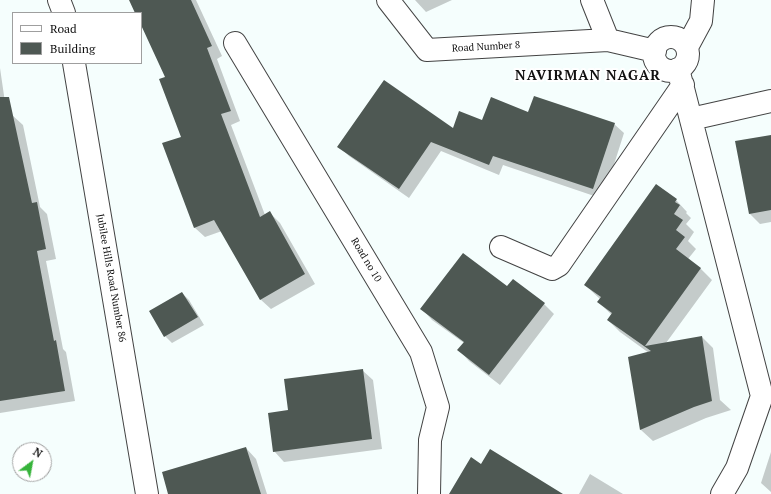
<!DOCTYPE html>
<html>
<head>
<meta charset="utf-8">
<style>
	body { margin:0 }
	#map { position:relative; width:771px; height:494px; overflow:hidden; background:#f5fefd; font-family:"PT Serif",serif }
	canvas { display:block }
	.legend { position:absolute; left:12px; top:12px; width:130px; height:52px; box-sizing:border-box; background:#fff; border:1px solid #9f9f9f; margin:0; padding:5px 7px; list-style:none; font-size:12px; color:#101010 }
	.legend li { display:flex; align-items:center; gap:8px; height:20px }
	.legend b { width:20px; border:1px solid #9f9f9f }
	.north { position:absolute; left:12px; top:442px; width:40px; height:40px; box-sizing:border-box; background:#fff; border:1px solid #9f9f9f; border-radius:50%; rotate:32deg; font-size:11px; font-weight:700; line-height:16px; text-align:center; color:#101010 }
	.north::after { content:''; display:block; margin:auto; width:14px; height:18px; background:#36b33a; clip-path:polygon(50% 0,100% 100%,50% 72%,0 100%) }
</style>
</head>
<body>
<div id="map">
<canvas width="771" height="494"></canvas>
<ul class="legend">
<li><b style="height:5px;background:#fff"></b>Road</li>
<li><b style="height:11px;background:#4e5853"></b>Building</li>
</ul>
<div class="north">N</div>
</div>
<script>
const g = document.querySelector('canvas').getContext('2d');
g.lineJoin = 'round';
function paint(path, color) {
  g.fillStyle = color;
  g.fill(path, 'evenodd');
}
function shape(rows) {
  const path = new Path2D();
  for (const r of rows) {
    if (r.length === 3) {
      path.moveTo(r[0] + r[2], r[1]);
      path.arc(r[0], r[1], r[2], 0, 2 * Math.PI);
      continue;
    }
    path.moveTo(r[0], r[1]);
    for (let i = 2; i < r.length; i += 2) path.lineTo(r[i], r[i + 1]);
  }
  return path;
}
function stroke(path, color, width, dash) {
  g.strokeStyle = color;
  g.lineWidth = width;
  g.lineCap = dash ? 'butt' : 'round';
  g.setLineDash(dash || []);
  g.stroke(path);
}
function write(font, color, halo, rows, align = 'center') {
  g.font = font + ' "PT Serif",serif';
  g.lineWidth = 4;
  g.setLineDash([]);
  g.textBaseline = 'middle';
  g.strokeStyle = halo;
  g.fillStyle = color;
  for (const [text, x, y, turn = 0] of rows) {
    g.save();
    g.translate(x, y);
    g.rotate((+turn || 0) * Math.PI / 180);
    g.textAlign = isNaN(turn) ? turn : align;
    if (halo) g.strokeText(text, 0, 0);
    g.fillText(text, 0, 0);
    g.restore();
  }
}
const shadow = shape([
	[130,0,196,0,222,56,217,59,240,121,231,125,265,215,270,213,280,223,315,284,271,309,260,299,222,231,205,237,194,227,182,137,167,77,141,23,141,13,136,13],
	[415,0,452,0,426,12],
	[0,68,7,116,12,115,23,125,40,207,47,214,56,259,46,261,63,349,66,352,75,401,0,413],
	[529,114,614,124,624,133,603,199,503,165,499,175,441,151,409,198,349,156,339,146,453,129,482,122],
	[771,136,771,222,760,224,750,214],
	[676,200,687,212,686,213,691,218,686,224,694,232,688,241,696,249,688,259,700,268,712,280,666,343,702,337,713,348,720,400,731,410,706,418,653,441,641,430,629,358,649,353,620,332,608,320,612,315,598,302,600,299,585,285],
	[507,288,544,304,554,314,500,385,469,361,459,350,464,343,432,320,422,309],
	[182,293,189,300,204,325,172,343,165,336],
	[362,370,373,380,382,449,284,462,274,451,289,411],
	[246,448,256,459,267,494,169,494],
	[771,452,771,492,761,483],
	[590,474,623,494,579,494]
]);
const building = shape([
	[129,0,191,0,212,46,207,48,231,111,221,114,260,217,270,211,305,274,260,300,214,220,194,228,162,143,181,137,159,79,165,77,141,25,141,13,135,13],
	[384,80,453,128,459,111,482,120,491,97,528,112,534,96,615,123,593,189,493,156,489,165,431,142,399,189,337,147],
	[0,97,9,97,32,203,37,202,46,249,37,251,54,341,56,340,65,391,0,401],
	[771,135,771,210,749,214,735,141],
	[656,184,677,199,675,202,680,205,674,214,683,220,676,230,685,237,676,249,701,268,645,346,702,336,712,401,694,407,640,430,628,357,651,351,607,320,612,313,597,302,601,297,584,285],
	[463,253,507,286,513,279,545,303,489,375,457,350,464,342,420,309],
	[182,292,198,317,164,337,149,311],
	[363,369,372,439,273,452,268,413,288,410,284,379],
	[246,447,261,494,168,494,162,472],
	[490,449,563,494,449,494,471,457,481,464]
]);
const minor = shape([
	[59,0,64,13],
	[388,0,427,50,608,40],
	[592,0,608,40,655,51],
	[671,54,17],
	[235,43,421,352,438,407,430,440,429,494],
	[687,47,701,21,703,0],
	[74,63,147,494],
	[678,69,762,396,737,468,722,494],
	[691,119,771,101],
	[501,247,552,269,559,265,683,85]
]);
const streetNames = [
	["Road Number 8",486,47,-3],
	["Road no 10",366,260,59],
	["Jubilee Hills Road Number 86",111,278,80]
];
const districtNames = [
	["NAVIRMAN NAGAR",588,76]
];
paint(shadow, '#0003');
paint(building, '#4e5853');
stroke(minor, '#434343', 24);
stroke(minor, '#fff', 22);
write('10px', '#101010', '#fff', streetNames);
g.letterSpacing = '1px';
write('bold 14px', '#101010', '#fff', districtNames);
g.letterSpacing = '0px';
</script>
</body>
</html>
